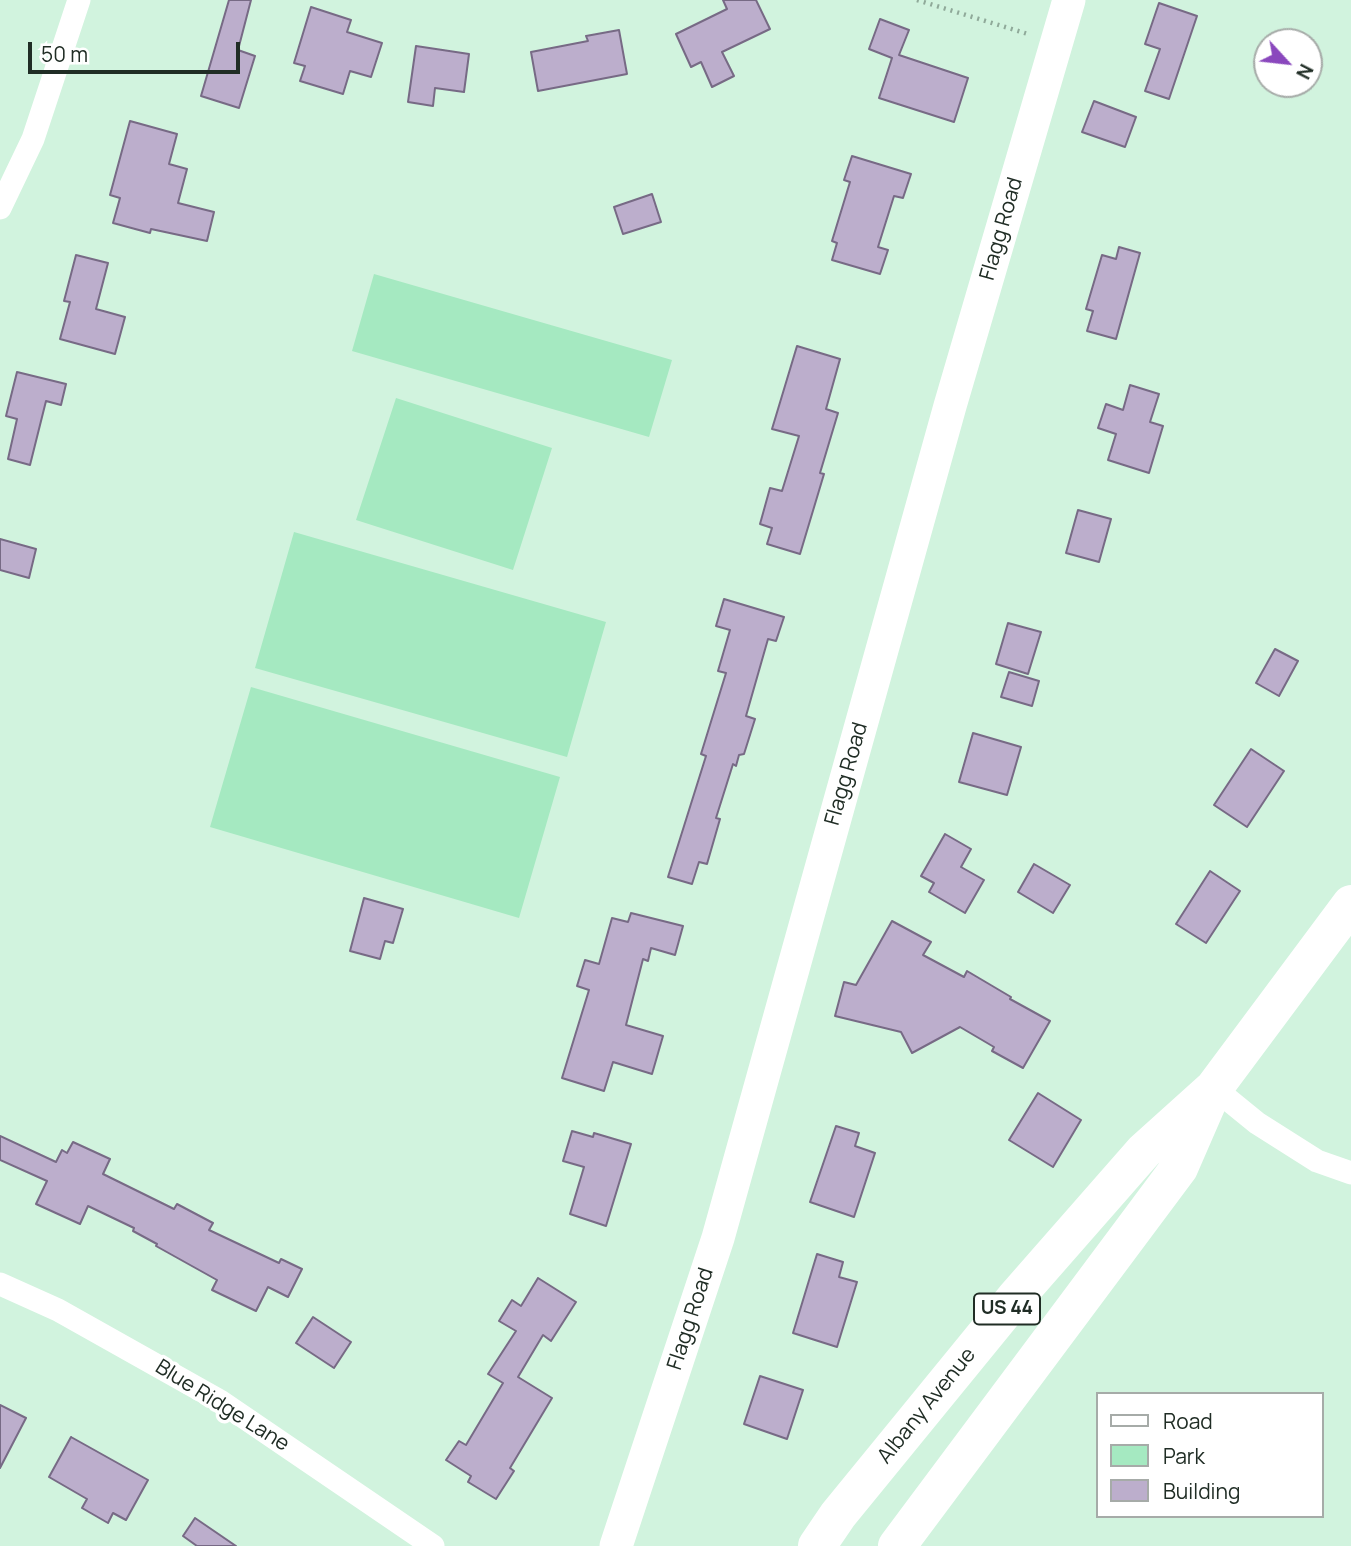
<!DOCTYPE html>
<html>
<head>
<meta charset="utf-8">
<style>
	body { margin:0 }
	#map { position:relative; width:1351px; height:1546px; overflow:hidden; background:#d1f3de; font-family:Manrope,sans-serif }
	canvas { display:block }
	.legend { position:absolute; left:1096px; top:1392px; width:228px; height:126px; box-sizing:border-box; background:#fff; border:2px solid #a6aba8; margin:0; padding:9px 12px; list-style:none; font-size:21px; color:#202d25 }
	.legend li { display:flex; align-items:center; gap:14px; height:35px }
	.legend b { width:35px; border:2px solid #a6aba8 }
	.north { position:absolute; left:1253px; top:28px; width:70px; height:70px; box-sizing:border-box; background:#fff; border:2px solid #a6aba8; border-radius:50%; rotate:117deg; font-size:19px; font-weight:700; line-height:28px; text-align:center; color:#202d25 }
	.north::after { content:''; display:block; margin:auto; width:24px; height:32px; background:#8a48bd; clip-path:polygon(50% 0,100% 100%,50% 72%,0 100%) }
	.scale { position:absolute; left:28px; top:42px; width:212px; height:32px; box-sizing:border-box; border:4px solid #202d25; border-top:0; padding-left:9px; font-size:21px; line-height:24px; white-space:nowrap; color:#202d25; -webkit-text-stroke:5px #fff; paint-order:stroke }
</style>
</head>
<body>
<div id="map">
<canvas width="1351" height="1546"></canvas>
<ul class="legend">
<li><b style="height:9px;background:#fff"></b>Road</li>
<li><b style="height:19px;background:#a5e9c1"></b>Park</li>
<li><b style="height:19px;background:#bcaecc"></b>Building</li>
</ul>
<div class="north">N</div>
<div class="scale">50 m</div>
</div>
<script>
const g = document.querySelector('canvas').getContext('2d');
g.lineJoin = 'round';
function paint(path, color) {
  g.fillStyle = color;
  g.fill(path, 'evenodd');
}
function shape(rows) {
  const path = new Path2D();
  for (const r of rows) {
    path.moveTo(r[0], r[1]);
    for (let i = 2; i < r.length; i += 2) path.lineTo(r[i], r[i + 1]);
  }
  return path;
}
function stroke(path, color, width, dash) {
  g.strokeStyle = color;
  g.lineWidth = width;
  g.lineCap = dash ? 'butt' : 'round';
  g.setLineDash(dash || []);
  g.stroke(path);
}
function write(font, color, halo, rows, align = 'center') {
  g.font = font + ' Manrope,sans-serif';
  g.lineWidth = 7;
  g.setLineDash([]);
  g.textBaseline = 'middle';
  g.strokeStyle = halo;
  g.fillStyle = color;
  for (const [text, x, y, turn = 0] of rows) {
    g.save();
    g.translate(x, y);
    g.rotate((+turn || 0) * Math.PI / 180);
    g.textAlign = isNaN(turn) ? turn : align;
    if (halo) g.strokeText(text, 0, 0);
    g.fillText(text, 0, 0);
    g.restore();
  }
}
const green = shape([
	[374,274,672,360,649,437,352,351],
	[396,398,552,448,513,570,356,520],
	[294,532,606,622,567,757,255,668],
	[251,687,560,777,519,918,210,827]
]);
const building = shape([
	[229,0,251,0,238,50,255,56,239,108,201,96,229,0],
	[723,0,756,0,770,29,722,52,734,76,712,87,701,62,691,67,676,34,727,9,723,0],
	[1159,3,1197,16,1169,99,1145,91,1160,49,1145,44,1159,3],
	[311,7,351,20,347,32,382,43,371,77,350,71,343,94,300,81,305,66,294,63,311,7],
	[880,19,909,30,899,55,968,78,954,122,879,98,892,58,869,49,880,19],
	[619,30,627,74,538,91,531,52,588,41,586,36,619,30],
	[416,46,469,54,464,92,435,88,433,106,408,102,416,46],
	[1094,101,1136,117,1125,147,1082,132,1094,101],
	[130,121,177,134,169,164,187,169,178,203,214,212,207,241,151,229,150,233,113,223,120,198,110,195,130,121],
	[852,156,911,174,903,198,894,196,878,247,888,250,880,274,832,260,837,243,832,241,850,182,844,180,852,156],
	[652,194,661,222,623,234,614,207,652,194],
	[1119,247,1140,253,1116,339,1087,331,1093,311,1086,309,1102,255,1116,259,1119,247],
	[76,255,108,263,96,309,125,317,115,354,60,339,70,302,64,301,76,255],
	[797,346,840,359,826,409,838,413,820,473,824,474,800,554,767,544,772,528,760,524,770,488,782,491,799,436,772,429,797,346],
	[17,372,66,384,61,405,46,401,30,465,8,459,17,419,6,416,17,372],
	[1130,385,1159,394,1150,422,1163,426,1149,473,1108,460,1116,434,1098,428,1106,404,1123,410,1130,385],
	[1078,510,1111,519,1099,562,1066,553,1078,510],
	[0,539,36,549,29,578,0,570,0,539],
	[724,599,784,617,776,641,768,639,746,716,755,719,744,754,739,755,736,766,733,764,716,818,720,819,707,864,699,862,692,884,668,877,706,756,701,754,726,673,718,671,730,630,716,626,724,599],
	[1008,623,1041,632,1028,674,996,664,1008,623],
	[1275,649,1298,661,1279,696,1256,683,1275,649],
	[1009,672,1039,681,1032,706,1001,697,1009,672],
	[973,733,1021,747,1007,795,959,782,973,733],
	[1251,749,1284,771,1247,827,1214,805,1251,749],
	[945,834,971,849,961,867,984,880,965,913,929,892,934,883,921,876,945,834],
	[1034,864,1070,885,1053,913,1018,892,1034,864],
	[1210,871,1240,891,1206,943,1176,924,1210,871],
	[364,898,403,909,393,943,385,941,380,959,350,951,364,898],
	[631,913,683,926,675,955,651,948,648,961,643,959,626,1025,663,1036,652,1074,613,1062,604,1091,562,1078,589,990,577,986,585,960,599,964,612,918,628,922,631,913],
	[892,921,931,942,923,955,964,977,967,971,1011,997,1010,999,1050,1021,1023,1068,992,1051,994,1047,960,1027,912,1053,901,1032,835,1016,844,982,856,985,892,921],
	[1038,1093,1081,1120,1053,1167,1009,1140,1038,1093],
	[836,1126,859,1133,855,1146,875,1153,854,1217,810,1202,836,1126],
	[572,1131,593,1137,594,1133,631,1144,606,1226,570,1214,584,1167,563,1161,572,1131],
	[0,1136,56,1162,62,1150,67,1153,73,1142,110,1159,103,1174,174,1209,177,1204,213,1223,209,1230,279,1263,281,1259,302,1269,288,1297,268,1287,256,1311,212,1290,217,1280,156,1246,157,1244,133,1231,134,1228,88,1206,80,1224,36,1204,47,1181,0,1160,0,1136],
	[817,1254,843,1262,839,1277,857,1282,837,1347,793,1333,817,1254],
	[538,1278,576,1302,551,1341,543,1335,518,1377,552,1398,510,1468,514,1471,496,1499,468,1482,471,1476,446,1460,459,1441,466,1445,503,1383,488,1374,516,1331,499,1321,512,1300,521,1306,538,1278],
	[313,1317,351,1342,334,1368,296,1343,313,1317],
	[760,1376,803,1390,787,1439,744,1424,760,1376],
	[0,1405,26,1418,0,1468,0,1405],
	[71,1437,148,1480,126,1520,113,1513,108,1523,82,1508,87,1499,49,1477,71,1437],
	[195,1518,236,1546,197,1546,183,1536,195,1518]
]);
const path = shape([
	[917,0,1028,34]
]);
const street = shape([
	[0,208,33,139,79,0],
	[1214,1088,1257,1123,1317,1161,1351,1173],
	[0,1284,58,1310,220,1401,433,1546]
]);
const secondary = shape([
	[616,1546,718,1238,950,406,1069,0]
]);
const highway = shape([
	[817,1546,838,1515,1016,1297,1144,1151,1214,1088,1351,904],
	[897,1546,1179,1168,1209,1099]
]);
const shields = [
	[1007,1309,66]
];
const shieldNames = [
	["US 44",1007,1309]
];
const streetNames = [
	["Flagg Road",1002,229,-74],
	["Flagg Road",847,774,-74],
	["Flagg Road",691,1319,-72],
	["Blue Ridge Lane",222,1406,32],
	["Albany Avenue",927,1406,-51]
];
paint(green, '#a5e9c1');
paint(building, '#bcaecc');
stroke(building, '#776a85', 2);
stroke(path, '#8fa999', 4.5, [2, 5]);
stroke(street, '#fff', 23);
stroke(secondary, '#fff', 33);
stroke(highway, '#fff', 38);
for (const [x, y, w] of shields) {
  const box = new Path2D();
  box.roundRect(x - w / 2, y - 15.5, w, 31, 5);
  g.fillStyle = '#fff';
  g.fill(box);
  stroke(box, '#202d25', 2);
}
write('bold 19px', '#202d25', null, shieldNames);
write('21px', '#202d25', '#fff', streetNames);
</script>
</body>
</html>
